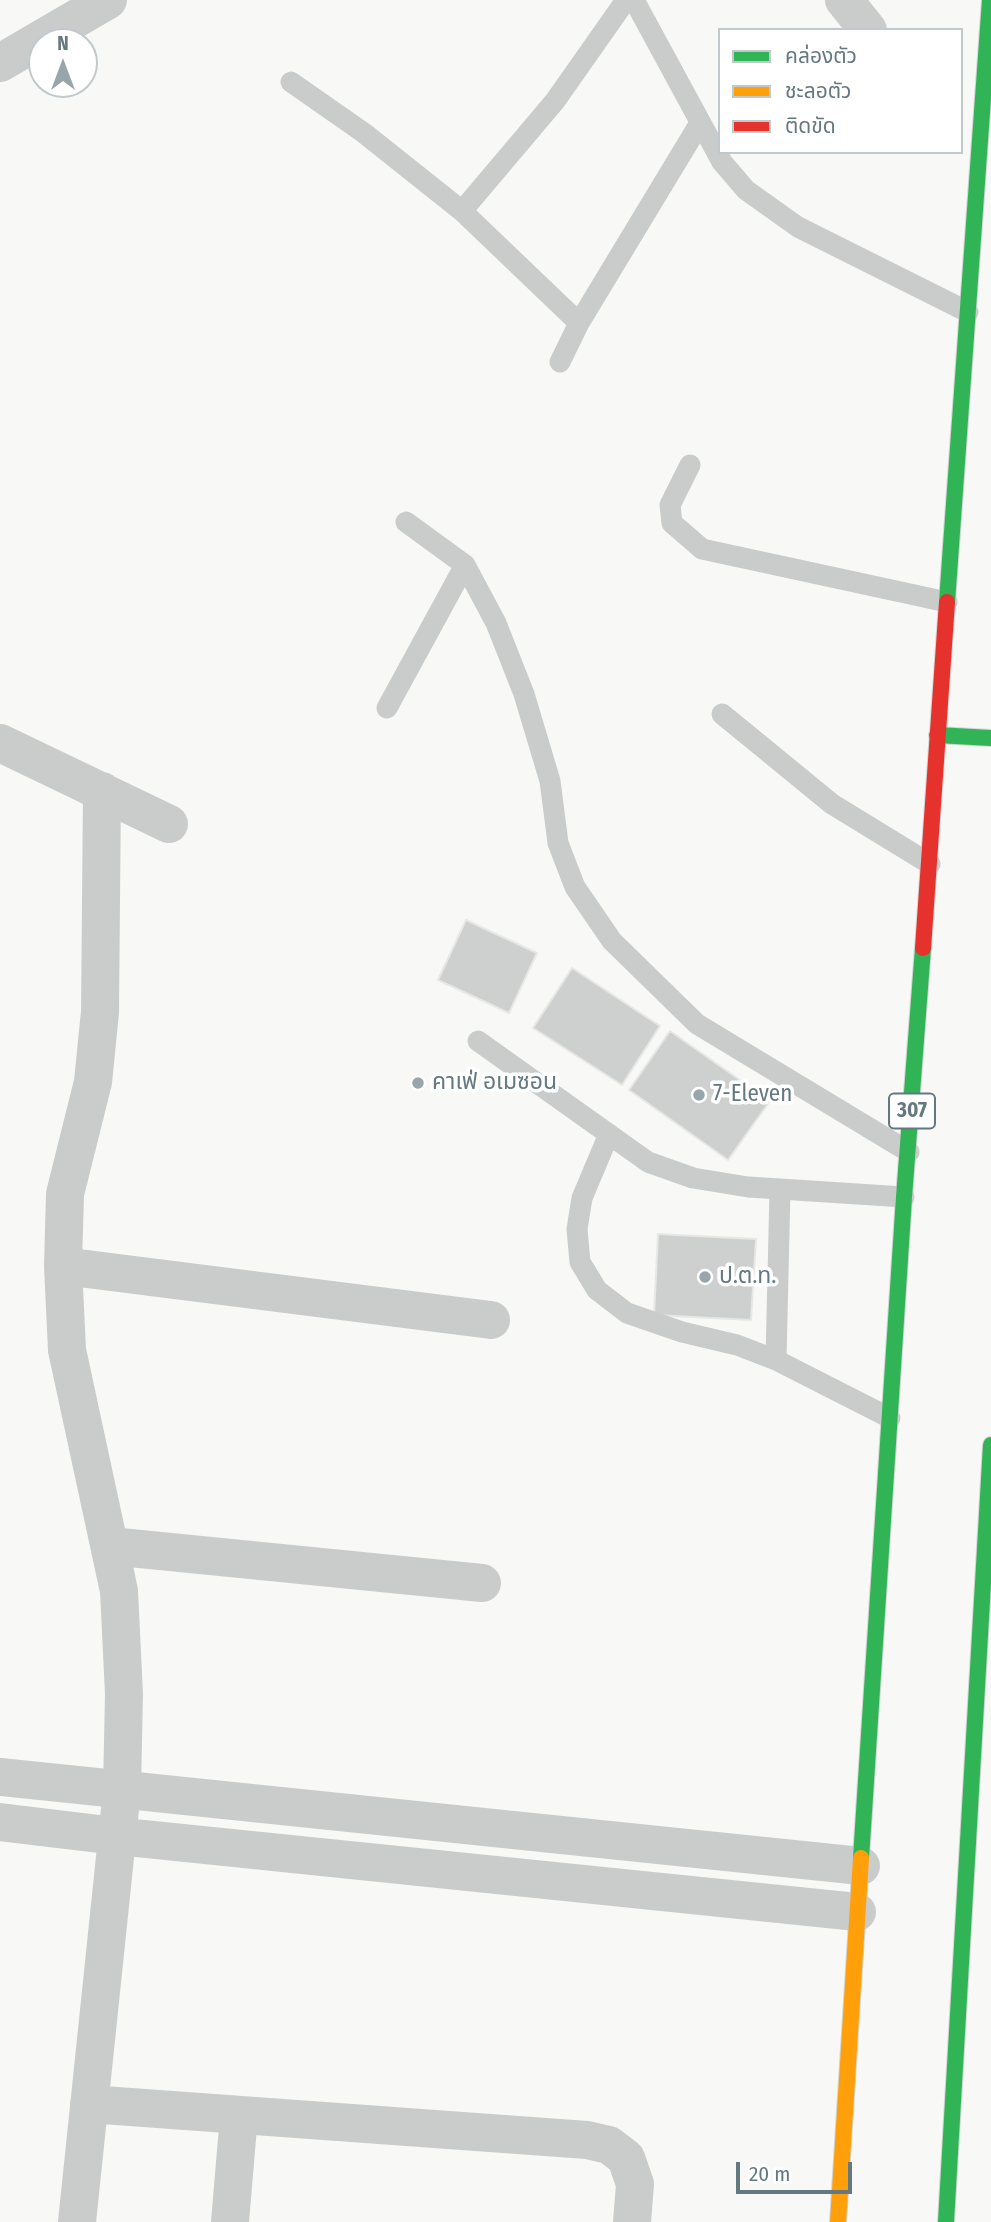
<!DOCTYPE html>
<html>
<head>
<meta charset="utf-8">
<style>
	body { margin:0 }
	#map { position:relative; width:991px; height:2222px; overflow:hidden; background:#f8f8f7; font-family:"Fira Sans Condensed","Noto Sans Thai",sans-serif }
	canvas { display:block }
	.legend { position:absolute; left:718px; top:28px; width:245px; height:126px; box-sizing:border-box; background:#fff; border:2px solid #c1c9cc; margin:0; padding:9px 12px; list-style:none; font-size:21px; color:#647880 }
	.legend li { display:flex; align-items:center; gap:14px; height:35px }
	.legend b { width:35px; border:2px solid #c1c9cc }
	.north { position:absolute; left:28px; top:28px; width:70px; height:70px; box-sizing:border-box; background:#fff; border:2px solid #c1c9cc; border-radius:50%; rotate:0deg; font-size:19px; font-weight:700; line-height:28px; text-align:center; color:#647880 }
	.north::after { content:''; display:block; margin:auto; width:24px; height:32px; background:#98a5aa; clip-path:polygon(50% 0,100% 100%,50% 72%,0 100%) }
	.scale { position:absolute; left:736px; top:2162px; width:116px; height:32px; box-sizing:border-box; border:4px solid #647880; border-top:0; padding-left:9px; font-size:21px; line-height:24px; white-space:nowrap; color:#647880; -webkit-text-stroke:5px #fff; paint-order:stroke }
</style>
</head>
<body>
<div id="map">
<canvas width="991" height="2222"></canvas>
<ul class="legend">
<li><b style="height:9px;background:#30b455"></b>คล่องตัว</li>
<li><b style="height:9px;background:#ff9f0a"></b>ชะลอตัว</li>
<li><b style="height:9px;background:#e5322d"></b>ติดขัด</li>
</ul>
<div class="north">N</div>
<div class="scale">20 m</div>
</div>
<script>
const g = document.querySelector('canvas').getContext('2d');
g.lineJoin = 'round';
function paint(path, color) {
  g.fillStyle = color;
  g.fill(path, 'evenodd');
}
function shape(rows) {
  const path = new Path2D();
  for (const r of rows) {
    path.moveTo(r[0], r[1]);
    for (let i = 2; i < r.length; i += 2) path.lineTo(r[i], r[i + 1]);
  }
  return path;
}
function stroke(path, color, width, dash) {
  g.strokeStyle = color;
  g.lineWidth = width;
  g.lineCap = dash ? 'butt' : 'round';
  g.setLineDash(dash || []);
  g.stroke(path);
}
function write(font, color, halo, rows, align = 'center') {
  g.font = font + ' "Fira Sans Condensed","Noto Sans Thai",sans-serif';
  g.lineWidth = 7;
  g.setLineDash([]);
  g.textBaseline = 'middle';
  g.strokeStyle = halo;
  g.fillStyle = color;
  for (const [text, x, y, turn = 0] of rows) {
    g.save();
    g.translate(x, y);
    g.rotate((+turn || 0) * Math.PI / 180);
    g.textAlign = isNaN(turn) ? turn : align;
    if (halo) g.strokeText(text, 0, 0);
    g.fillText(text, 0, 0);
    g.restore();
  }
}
const building = shape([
	[466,920,537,953,509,1013,438,980,466,920],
	[572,968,660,1026,622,1085,533,1028,572,968],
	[670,1031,770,1101,728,1160,629,1090,670,1031],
	[658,1234,756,1239,751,1320,654,1315,658,1234]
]);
const lane = shape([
	[634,0,722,162,746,190,798,227,968,312],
	[291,82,364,133,462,211,579,323],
	[462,211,555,101,626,0],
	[560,362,579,323,700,123],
	[690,465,670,505,672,523,702,549,947,602],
	[406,522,465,565,496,623,524,694,550,781,558,843,575,887,612,941,697,1024,909,1152],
	[387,708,465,565],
	[722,714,832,804,930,864],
	[478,1041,648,1162,693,1178,748,1187,780,1189],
	[609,1134,582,1198,577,1229,580,1262,597,1290,627,1313,682,1332,737,1345,776,1360],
	[890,1418,776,1360,780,1189,904,1197]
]);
const street = shape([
	[844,0,868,30],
	[0,63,108,0],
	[0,743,169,824],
	[63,1266,491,1320],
	[110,1546,482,1583],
	[0,1777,861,1866],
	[0,1822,116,1836,857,1912],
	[89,2104,587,2140,609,2145,626,2158,635,2184,632,2222],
	[77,2222,122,1790,124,1694,119,1591,67,1350,63,1266,65,1194,93,1082,100,1012,102,791],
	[230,2222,239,2115]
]);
const fast = shape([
	[947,602,990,0],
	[937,735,991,738],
	[861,1858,904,1197,923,948],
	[946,2222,991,1445]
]);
const slow = shape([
	[838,2222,861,1858]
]);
const jam = shape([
	[923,948,947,602]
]);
const markers = [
	[418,1083,7,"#98a5aa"],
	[699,1095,7,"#98a5aa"],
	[705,1277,7,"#98a5aa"]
];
const shields = [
	[912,1111,46]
];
const shieldNames = [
	["307",912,1111]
];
const poiNames = [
	["คาเฟ่ อเมซอน",432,1083],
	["7-Eleven",713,1095],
	["ป.ต.ท.",719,1277]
];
paint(building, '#ced0d0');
stroke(building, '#e7e7e6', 2);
stroke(fast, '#d4d5d5', 18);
stroke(slow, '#d4d5d5', 18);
stroke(jam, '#d4d5d5', 18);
stroke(lane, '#cacccc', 21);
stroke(street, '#cacccc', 38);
stroke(fast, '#30b455', 16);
stroke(slow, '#ff9f0a', 16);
stroke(jam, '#e5322d', 16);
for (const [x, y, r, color] of markers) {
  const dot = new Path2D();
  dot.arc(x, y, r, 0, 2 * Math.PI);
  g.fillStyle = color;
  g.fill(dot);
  stroke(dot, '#fff', 2.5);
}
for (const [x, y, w] of shields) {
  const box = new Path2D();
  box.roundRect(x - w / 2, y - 17.5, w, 35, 5);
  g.fillStyle = '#fff';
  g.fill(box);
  stroke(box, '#647880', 2);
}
write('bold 21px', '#647880', null, shieldNames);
write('23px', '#647880', '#fff', poiNames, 'left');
</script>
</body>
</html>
